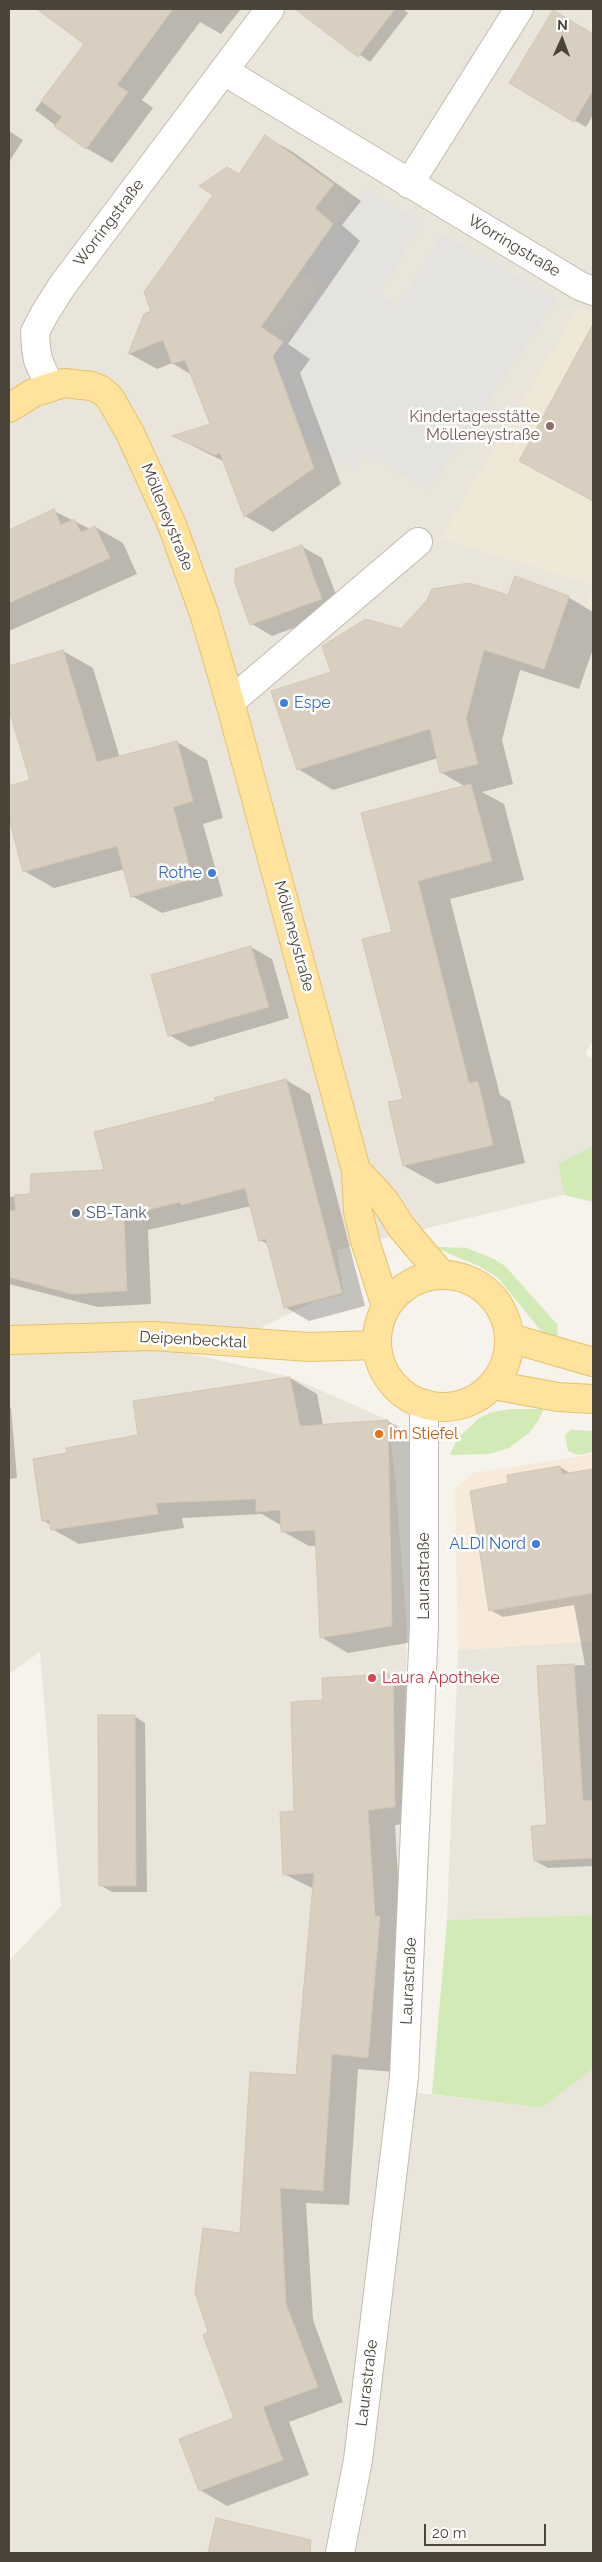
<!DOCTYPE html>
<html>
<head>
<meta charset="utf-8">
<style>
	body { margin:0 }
	#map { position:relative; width:602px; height:2562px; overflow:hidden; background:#f6f3ec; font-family:Raleway,sans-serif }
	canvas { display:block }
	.frame { position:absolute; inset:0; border:10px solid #4b4439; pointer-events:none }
	.north { position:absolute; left:537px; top:15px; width:50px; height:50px; -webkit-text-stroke:4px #fff; paint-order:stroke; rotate:2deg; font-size:14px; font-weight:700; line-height:20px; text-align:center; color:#4b4439 }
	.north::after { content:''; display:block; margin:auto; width:18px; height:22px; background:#4b4439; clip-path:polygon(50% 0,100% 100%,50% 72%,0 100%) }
	.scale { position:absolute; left:424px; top:2524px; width:122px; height:22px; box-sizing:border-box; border:2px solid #4b4439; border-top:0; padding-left:6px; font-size:15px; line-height:18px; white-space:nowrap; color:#4b4439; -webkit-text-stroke:4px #fff; paint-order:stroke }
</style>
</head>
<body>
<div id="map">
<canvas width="602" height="2562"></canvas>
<div class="frame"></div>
<div class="north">N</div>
<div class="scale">20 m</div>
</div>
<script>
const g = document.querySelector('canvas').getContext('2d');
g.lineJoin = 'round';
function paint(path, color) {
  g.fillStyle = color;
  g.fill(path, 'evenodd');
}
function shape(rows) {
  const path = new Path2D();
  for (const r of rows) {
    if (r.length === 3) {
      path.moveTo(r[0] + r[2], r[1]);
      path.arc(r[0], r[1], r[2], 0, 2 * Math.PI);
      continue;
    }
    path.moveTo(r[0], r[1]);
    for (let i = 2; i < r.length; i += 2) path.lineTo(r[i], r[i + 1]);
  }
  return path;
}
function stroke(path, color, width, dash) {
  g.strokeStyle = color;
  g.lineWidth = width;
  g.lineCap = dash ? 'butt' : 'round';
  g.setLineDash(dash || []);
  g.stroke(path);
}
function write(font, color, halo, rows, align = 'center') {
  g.font = font + ' Raleway,sans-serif';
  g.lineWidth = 5;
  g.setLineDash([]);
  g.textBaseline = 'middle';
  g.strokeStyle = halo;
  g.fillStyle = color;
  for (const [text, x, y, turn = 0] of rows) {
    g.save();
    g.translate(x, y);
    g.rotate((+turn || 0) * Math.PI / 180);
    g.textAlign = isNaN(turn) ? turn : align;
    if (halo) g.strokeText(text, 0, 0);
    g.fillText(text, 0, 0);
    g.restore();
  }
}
const residential = shape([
	[9,9,593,9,593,1040,585,1054,593,1059,593,1140,591,1147,558,1164,564,1195,337,1250,344,1295,315,1301,241,1338,137,1341,290,1377,388,1420,395,1475,407,1629,395,2090,541,2108,593,2069,593,2553,9,2553,9,1961,61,1906,40,1652,9,1674],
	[593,1641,593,1915,447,1920,458,1650]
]);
const commercial = shape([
	[593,1454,593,1641,458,1650,455,1489,473,1473]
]);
const education = shape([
	[579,307,593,315,593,610,585,607,592,585,441,538]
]);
const green = shape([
	[593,1140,593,1202,564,1195,558,1164,591,1147],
	[440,1247,467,1248,494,1259,505,1266,557,1324,558,1338,542,1332,498,1278,479,1266,436,1248],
	[511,1409,544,1409,538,1421,529,1433,509,1448,489,1454,450,1455,457,1439,479,1418,492,1412],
	[571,1430,593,1431,593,1452,578,1455,568,1451,565,1435],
	[593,1915,593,2069,541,2108,432,2094,447,1920]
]);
const parking = shape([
	[366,190,422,222,380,295,399,306,442,234,557,299,428,490,366,452,355,471,304,441,273,356,322,285,301,272,329,234]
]);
const shadow = shape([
	[64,9,241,9,221,34,200,22,142,100,153,108,112,163,86,148,35,110,85,44,55,21],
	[320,9,403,9,408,13,370,62,311,19],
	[554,12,593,35,593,115,586,127,511,83],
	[9,131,23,140,9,162],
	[266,137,293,152,361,201,342,225,360,241,288,344,310,359,300,373,341,484,273,532,245,516,225,462,175,437,212,425,192,375,172,363,157,369,130,354,145,315,153,311],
	[593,327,593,501,521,461],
	[54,511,90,529,95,527,123,543,137,574,9,631,9,531],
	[301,546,322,558,342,610,272,636,252,624],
	[509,596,568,597,593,612,593,649,579,689,520,670,502,740,513,784,482,792,504,804,524,880,450,899,500,1095,510,1101,525,1163,437,1184,404,1166,404,1100,393,933,362,814,466,787,442,773,438,758,333,790,298,769,332,672,401,631],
	[63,651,93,668,120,758,177,742,207,760,223,818,203,824,223,896,162,913,132,896,125,869,54,888,24,871,9,813,9,787,32,781,9,706,9,667],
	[251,947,272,959,289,1018,190,1047,169,1035],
	[286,1080,310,1094,365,1306,309,1321,285,1307,269,1245,260,1240,251,1206,148,1230,151,1304,98,1307,9,1284,9,1197,32,1195,106,1171,217,1102],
	[290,1378,317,1394,323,1425,388,1421,415,1436,419,1641,348,1653,321,1637,317,1546,309,1546,282,1531,282,1526,262,1514,182,1518,184,1528,79,1544,52,1529,52,1526,43,1520,33,1460,69,1454,139,1436],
	[9,1407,11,1408,17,1478,9,1479],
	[560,1467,572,1474,593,1471,593,1866,548,1868,535,1861,548,1826,538,1667,585,1665,574,1605,503,1617,490,1610,510,1484],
	[393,1675,419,1691,422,1822,395,1825,401,1930,394,2072,358,2069,349,2205,306,2203,313,2320,343,2402,289,2422,309,2475,227,2506,200,2490,236,2419,210,2333,241,2234,297,2076,314,1889,284,1874,295,1813,325,1701],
	[134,1716,145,1723,147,1892,112,1892,100,1885],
	[216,2519,306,2549,305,2553,208,2553]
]);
const building = shape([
	[37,9,173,9,117,85,128,92,86,149,54,126,62,117,41,101,84,44,37,9],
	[295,9,395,9,358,57,295,9],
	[553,10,593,34,593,90,574,122,509,83,553,10],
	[265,135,334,184,315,208,333,224,261,327,283,342,273,356,314,468,244,517,220,453,215,455,172,436,210,424,185,360,172,364,163,340,128,354,144,314,151,311,144,292,213,195,199,186,227,167,239,174,265,135],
	[593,324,593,501,519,461,593,324],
	[54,509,61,525,74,519,81,532,95,526,110,558,9,603,9,530,54,509],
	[302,545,322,599,250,625,235,583,235,569,302,545],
	[515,576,569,596,544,669,484,650,466,719,478,764,440,773,430,729,297,770,271,691,331,672,322,646,366,619,401,629,427,600,432,589,469,583,508,595,515,576],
	[63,650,97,762,177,741,193,801,173,807,193,879,131,897,117,846,23,872,9,818,9,786,30,780,9,710,9,666,63,650],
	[471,784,492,861,418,881,469,1083,478,1081,493,1145,403,1166,388,1102,403,1099,362,939,392,932,361,813,471,784],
	[251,946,269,1007,168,1036,151,975,251,946],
	[286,1079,342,1293,284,1308,266,1239,259,1241,245,1188,181,1205,180,1202,124,1216,127,1291,72,1294,9,1277,9,1211,16,1210,14,1195,30,1194,31,1174,104,1170,94,1132,216,1101,214,1098,286,1079],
	[290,1377,300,1426,388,1420,392,1626,320,1638,315,1530,281,1532,280,1510,256,1512,256,1499,156,1503,158,1514,51,1530,49,1520,42,1521,33,1459,67,1453,66,1448,138,1435,133,1401,290,1377],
	[560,1466,562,1474,593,1469,593,1593,489,1611,470,1491,508,1483,507,1475,560,1466],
	[574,1664,583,1801,593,1800,593,1858,534,1861,531,1826,547,1825,537,1666,574,1664],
	[393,1674,395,1807,368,1810,375,1916,380,1917,368,2058,332,2054,323,2191,280,2188,286,2304,318,2387,263,2407,283,2460,199,2491,179,2439,234,2418,203,2335,208,2332,195,2292,203,2228,240,2233,250,2072,296,2075,314,1873,283,1875,280,1812,294,1811,291,1702,323,1700,322,1678,393,1674],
	[98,1715,135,1715,136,1886,99,1886,98,1715],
	[216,2518,311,2540,310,2553,208,2553,216,2518]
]);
const minor = shape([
	[224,71,580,286,593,291],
	[409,184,519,9],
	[50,387,38,360,36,348,35,332,45,313,62,286,270,9],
	[230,702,418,542],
	[340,2553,358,2460,404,2077,424,1626,424,1404]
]);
const major = shape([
	[9,408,33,393,64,383,91,386,101,390,110,398,130,433,172,525,204,613,230,702,356,1170,358,1211,366,1244,386,1306],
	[356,1170,384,1200,402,1228,441,1274],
	[443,1341,66],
	[510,1338,593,1362],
	[9,1340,152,1336,309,1347,377,1345],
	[493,1385,558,1397,593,1399]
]);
const markers = [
	[550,426,5,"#8d6e63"],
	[284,703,5,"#3f7fe0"],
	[212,873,5,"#3f7fe0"],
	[76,1213,5,"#5c6f8a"],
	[379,1434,5,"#e8710a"],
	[536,1544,5,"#3f7fe0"],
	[372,1678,5,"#e0444e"]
];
const streetNames = [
	["Worringstraße",109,223,-53],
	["Worringstraße",514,246,31],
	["Mölleneystraße",167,517,68],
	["Mölleneystraße",294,936,75],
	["Deipenbecktal",193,1340,3],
	["Laurastraße",424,1576,-90],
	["Laurastraße",409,1981,-87],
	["Laurastraße",367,2383,-83]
];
const educationNames = [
	["Kindertagesstätte",540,417],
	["Mölleneystraße",540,435]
];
const shopNames = [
	["Espe",294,703,"left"],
	["Rothe",202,873],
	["ALDI Nord",526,1544]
];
const serviceNames = [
	["SB-Tank",86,1213]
];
const foodNames = [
	["Im Stiefel",389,1434]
];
const healthNames = [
	["Laura Apotheke",382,1678]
];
paint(residential, '#eae5da');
paint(commercial, '#f7ead8');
paint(education, '#efe8d6');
paint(green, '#d2eab5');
paint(parking, '#e5e3e0');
paint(shadow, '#0003');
paint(building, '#d8cfc1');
stroke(building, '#d3c7b4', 1);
stroke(minor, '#c2bbae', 30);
stroke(major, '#e6c16a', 30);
stroke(minor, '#fff', 28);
stroke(major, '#ffe39c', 28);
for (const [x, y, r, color] of markers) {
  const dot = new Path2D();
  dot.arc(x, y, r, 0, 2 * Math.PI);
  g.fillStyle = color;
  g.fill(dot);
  stroke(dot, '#fff', 2);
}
write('16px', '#4b4439', '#fff', streetNames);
write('16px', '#785e54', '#fff', educationNames, 'right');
write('16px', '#366cbe', '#fff', shopNames, 'right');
write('16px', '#4e5e75', '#fff', serviceNames, 'left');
write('16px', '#c56008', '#fff', foodNames, 'left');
write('16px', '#be3a42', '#fff', healthNames, 'left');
</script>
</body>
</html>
